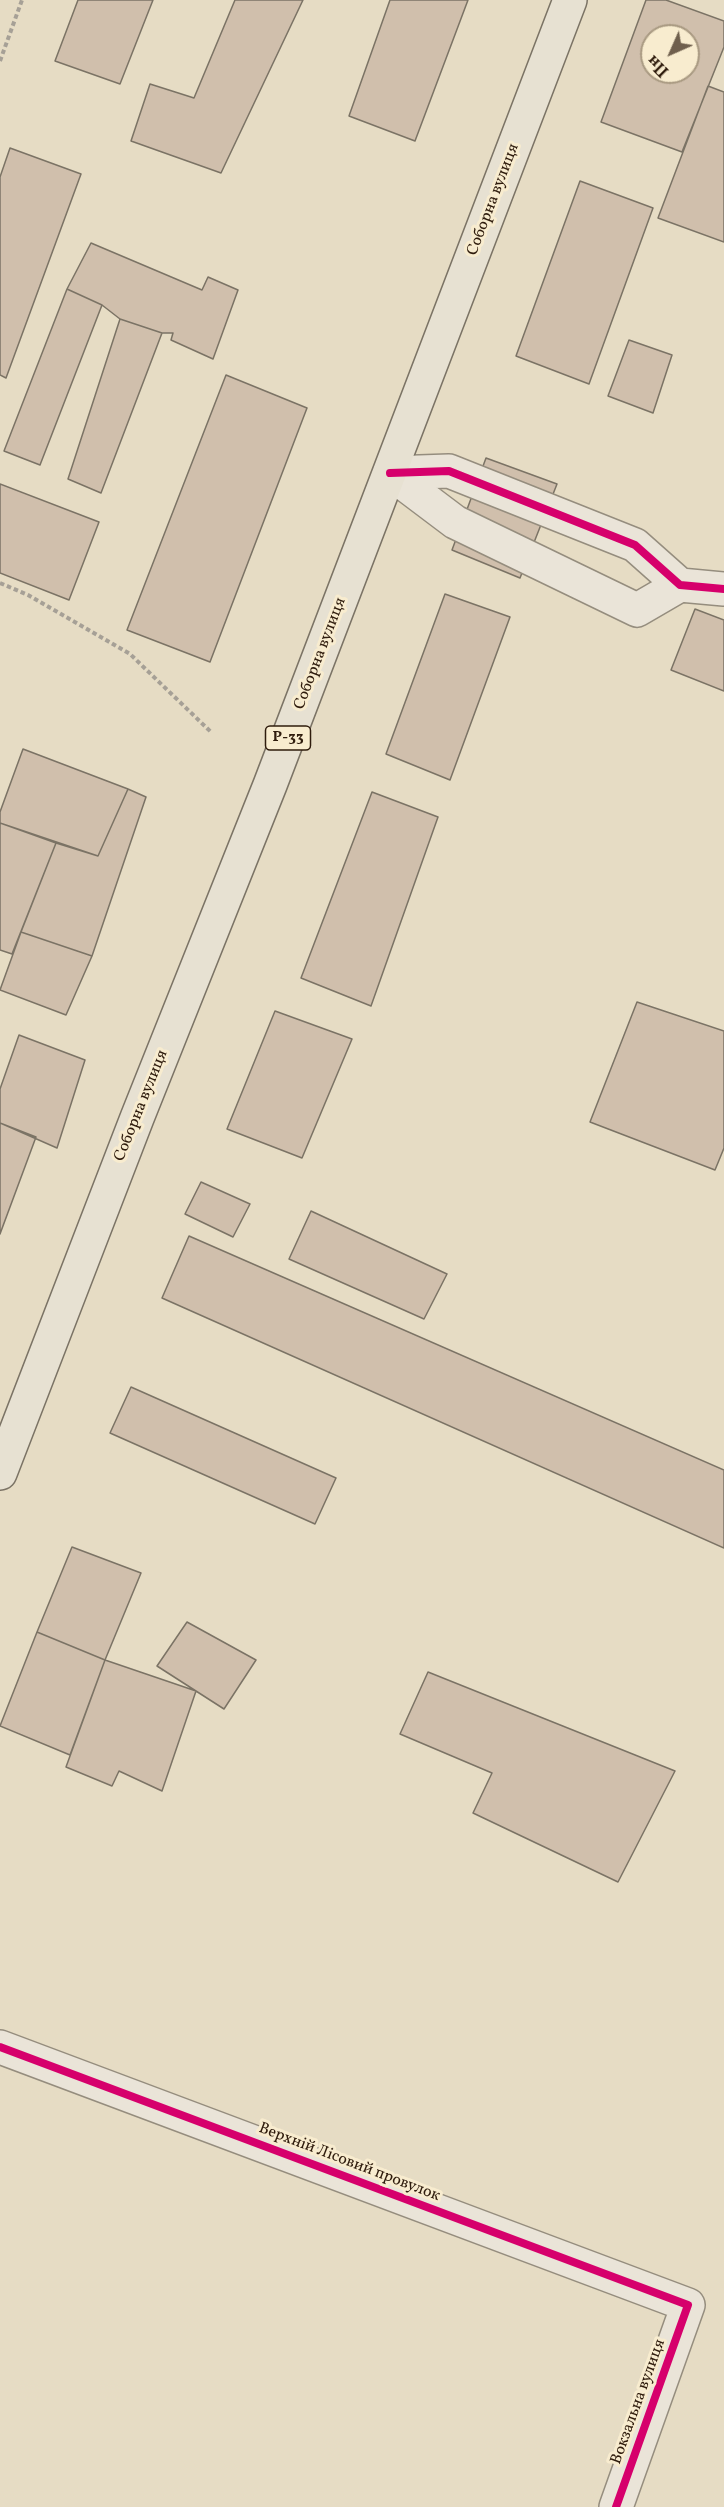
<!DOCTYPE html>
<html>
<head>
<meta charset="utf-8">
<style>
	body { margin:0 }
	#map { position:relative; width:724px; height:2507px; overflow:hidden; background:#e6dcc4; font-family:Vollkorn,serif }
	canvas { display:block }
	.north { position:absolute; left:640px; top:24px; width:60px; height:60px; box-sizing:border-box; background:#f8eccf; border:2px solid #a89981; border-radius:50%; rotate:225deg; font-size:16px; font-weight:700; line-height:24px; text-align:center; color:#2f1c0d }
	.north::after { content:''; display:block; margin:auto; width:21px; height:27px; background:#6f5f4d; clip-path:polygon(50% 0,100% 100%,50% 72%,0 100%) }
</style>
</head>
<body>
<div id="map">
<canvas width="724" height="2507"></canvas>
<div class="north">Пн</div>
</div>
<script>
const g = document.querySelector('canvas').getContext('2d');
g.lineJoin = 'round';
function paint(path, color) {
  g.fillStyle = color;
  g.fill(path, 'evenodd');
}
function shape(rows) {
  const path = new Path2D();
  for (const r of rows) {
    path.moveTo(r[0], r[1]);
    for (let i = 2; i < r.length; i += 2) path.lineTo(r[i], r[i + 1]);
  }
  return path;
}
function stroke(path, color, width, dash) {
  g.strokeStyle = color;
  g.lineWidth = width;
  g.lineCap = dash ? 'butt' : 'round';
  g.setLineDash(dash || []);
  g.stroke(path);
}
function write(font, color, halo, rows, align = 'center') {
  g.font = font + ' Vollkorn,serif';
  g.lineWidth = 6;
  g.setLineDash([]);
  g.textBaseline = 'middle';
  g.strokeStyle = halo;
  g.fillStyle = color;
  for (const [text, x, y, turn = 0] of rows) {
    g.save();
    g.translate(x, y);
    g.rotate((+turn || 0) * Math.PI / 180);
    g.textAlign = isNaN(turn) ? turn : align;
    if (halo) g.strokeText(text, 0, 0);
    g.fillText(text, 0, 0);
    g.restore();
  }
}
const building = shape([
	[78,0,153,0,120,84,55,61,78,0],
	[235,0,303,0,221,173,131,141,150,84,194,98,235,0],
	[390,0,468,0,415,141,349,116,390,0],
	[646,0,666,0,724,21,724,47,682,152,601,122,646,0],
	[652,36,688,36,688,72,652,72,652,36],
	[708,86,724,92,724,242,658,218,708,86],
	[10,148,81,174,6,378,0,375,0,177,10,148],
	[580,181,653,208,589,384,516,356,580,181],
	[91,243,202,290,208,277,238,290,213,359,171,340,173,333,162,333,120,319,102,305,67,289,91,243],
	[67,289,102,305,40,465,4,451,67,289],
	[120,319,162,333,101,493,68,479,120,319],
	[629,340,672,355,653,413,608,396,629,340],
	[226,375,307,408,210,662,127,630,226,375],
	[486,458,557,484,520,578,452,550,486,458],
	[0,484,99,522,69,600,0,573,0,484],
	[445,594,510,617,450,780,386,754,445,594],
	[695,609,724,620,724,691,671,670,695,609],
	[23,749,128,789,98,856,0,823,0,812,23,749],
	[128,789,146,797,92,956,21,932,56,843,98,856,128,789],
	[372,792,438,817,371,1006,301,978,372,792],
	[0,823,56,843,12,954,0,950,0,823],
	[21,932,92,956,66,1015,0,990,21,932],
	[637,1002,724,1031,724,1148,715,1170,590,1122,637,1002],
	[275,1011,352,1039,302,1158,227,1129,275,1011],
	[19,1035,85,1060,57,1148,0,1123,0,1089,19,1035],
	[0,1123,36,1137,0,1234,0,1123],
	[201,1182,250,1204,233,1237,185,1214,201,1182],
	[311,1211,447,1274,424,1319,289,1259,311,1211],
	[189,1236,724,1470,724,1548,162,1298,189,1236],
	[131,1387,336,1478,315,1524,110,1433,131,1387],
	[72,1547,141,1573,105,1660,37,1632,72,1547],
	[187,1622,256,1660,224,1709,157,1666,187,1622],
	[37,1632,105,1660,70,1755,0,1726,37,1632],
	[105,1660,196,1691,162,1791,119,1771,112,1786,66,1767,105,1660],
	[428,1672,675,1771,618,1882,473,1813,492,1773,400,1734,428,1672]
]);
const path = shape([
	[0,61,22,0],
	[0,583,28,595,130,654,212,733]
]);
const minor = shape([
	[390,473,449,471,635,545,680,585,724,589],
	[390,473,455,522,637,610,680,585],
	[0,2047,688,2305,616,2507]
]);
const major = shape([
	[0,1473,137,1118,270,785,570,0]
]);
const cycleway = shape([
	[390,473,449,471,635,545,680,585,724,589],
	[0,2047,688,2305,616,2507]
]);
const shields = [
	[288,738,45]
];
const shieldNames = [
	["Р-33",288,738]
];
const streetNames = [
	["Соборна вулиця",494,200,-69],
	["Соборна вулиця",321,654,-69],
	["Соборна вулиця",142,1106,-68],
	["Верхній Лісовий провулок",349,2163,21],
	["Вокзальна вулиця",639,2402,-70]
];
paint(building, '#d0bfac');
stroke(building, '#7b7365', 1.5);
stroke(minor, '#958d7e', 36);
stroke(major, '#7b7365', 36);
stroke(path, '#a6a096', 4, [4.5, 3]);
stroke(minor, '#eae4d8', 33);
stroke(major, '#e7e1d2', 33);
stroke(cycleway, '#d6006c', 8);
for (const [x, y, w] of shields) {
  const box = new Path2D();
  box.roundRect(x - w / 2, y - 12, w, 24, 4.5);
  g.fillStyle = '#f8eccf';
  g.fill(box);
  stroke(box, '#2f1c0d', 1.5);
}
write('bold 15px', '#2f1c0d', null, shieldNames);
write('16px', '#2f1c0d', '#f8eccf', streetNames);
</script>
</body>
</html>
